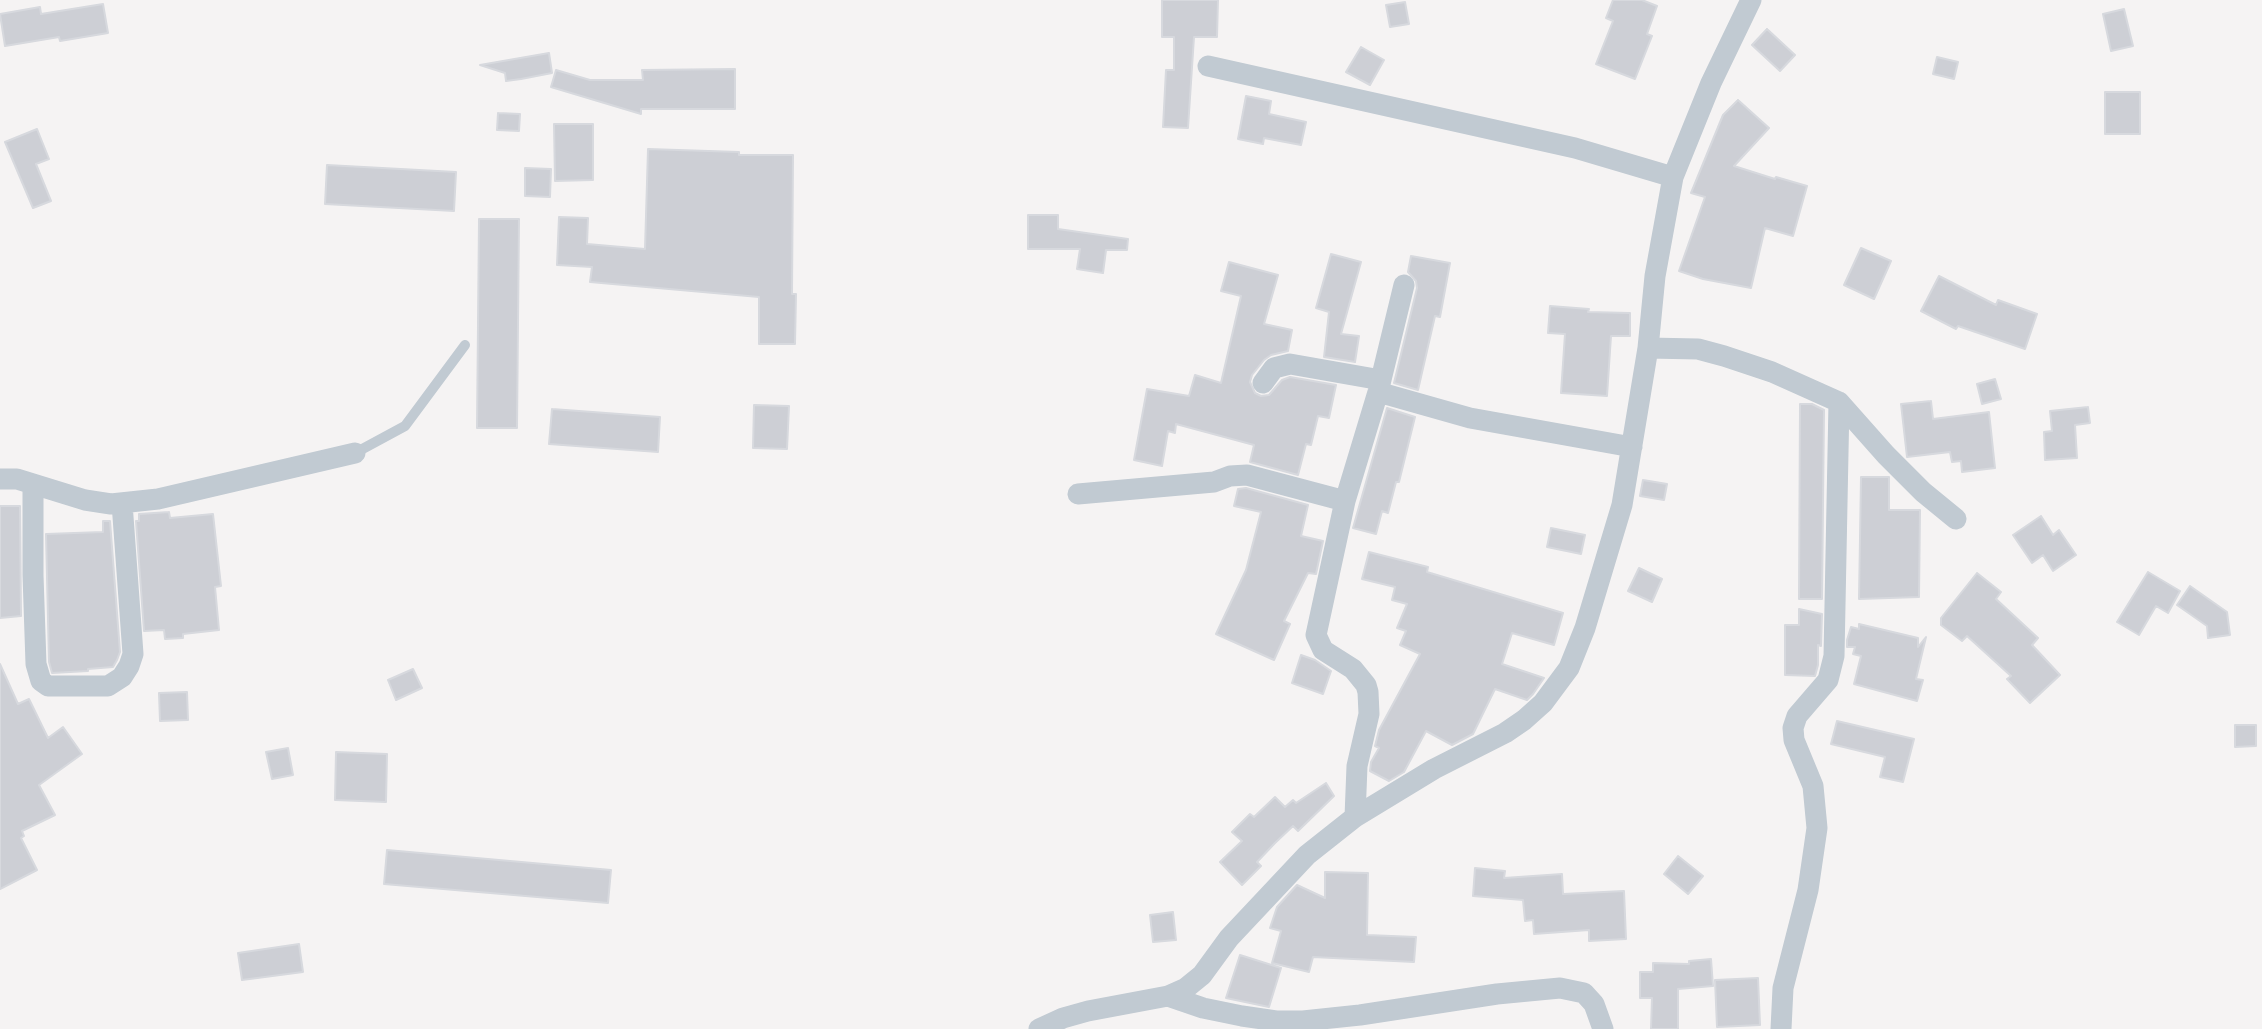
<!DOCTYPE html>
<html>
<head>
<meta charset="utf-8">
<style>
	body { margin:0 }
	canvas { display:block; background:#f5f3f3 }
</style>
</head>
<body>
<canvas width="2262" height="1029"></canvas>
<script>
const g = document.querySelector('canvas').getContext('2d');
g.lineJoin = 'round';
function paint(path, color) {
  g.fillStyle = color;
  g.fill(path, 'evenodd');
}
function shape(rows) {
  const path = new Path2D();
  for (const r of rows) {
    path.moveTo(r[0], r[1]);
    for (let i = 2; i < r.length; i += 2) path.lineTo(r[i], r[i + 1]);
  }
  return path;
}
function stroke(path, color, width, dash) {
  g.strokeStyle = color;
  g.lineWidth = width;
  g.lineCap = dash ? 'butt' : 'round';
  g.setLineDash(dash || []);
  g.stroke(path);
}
const building = shape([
	[1162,0,1218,0,1217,37,1194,37,1188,128,1163,127,1166,70,1174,70,1174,37,1162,37,1162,0],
	[1613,0,1642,0,1657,6,1647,34,1652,36,1635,79,1596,64,1613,21,1606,18,1613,0],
	[1405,2,1409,24,1390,27,1386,5,1405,2],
	[103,4,108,33,60,41,59,37,5,46,0,14,40,7,41,14,103,4],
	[2124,9,2133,46,2111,51,2103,14,2124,9],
	[1767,29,1795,55,1780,71,1752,45,1767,29],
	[1361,47,1384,60,1370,85,1346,72,1361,47],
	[549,53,552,73,521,79,506,81,505,73,480,65,549,53],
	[1937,57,1958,62,1954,79,1933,74,1937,57],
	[735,69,735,109,641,109,641,114,551,87,556,70,590,80,643,80,642,70,735,69],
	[2105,92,2140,92,2140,134,2105,134,2105,92],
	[1246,96,1271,101,1269,114,1306,122,1301,145,1264,138,1263,144,1238,139,1246,96],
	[1738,100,1769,128,1734,166,1775,179,1776,177,1807,186,1793,236,1765,228,1751,288,1703,279,1679,271,1705,197,1691,193,1723,115,1738,100],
	[498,113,520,114,519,131,497,130,498,113],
	[554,124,593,124,593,180,555,181,554,124],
	[37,129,49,159,36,164,51,201,33,208,5,142,37,129],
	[648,149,739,152,739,155,793,155,792,294,796,294,795,344,759,344,759,297,590,282,592,267,557,265,559,217,588,218,587,244,645,249,648,149],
	[327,165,456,172,454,211,325,204,327,165],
	[525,168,551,169,550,197,525,196,525,168],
	[1028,215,1058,215,1058,229,1128,239,1127,250,1106,250,1103,273,1077,269,1080,249,1028,249,1028,215],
	[479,219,519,219,517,428,477,428,479,219],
	[1861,248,1891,261,1874,299,1844,285,1861,248],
	[1331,254,1361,262,1341,334,1359,336,1355,362,1324,357,1329,312,1316,308,1331,254],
	[1411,256,1450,263,1440,317,1435,316,1418,390,1394,383,1417,288,1416,281,1408,272,1411,256],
	[1229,262,1278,275,1264,324,1292,330,1288,351,1271,355,1264,360,1252,375,1250,382,1255,393,1261,396,1269,395,1282,380,1290,377,1336,385,1329,418,1318,416,1311,445,1306,444,1298,475,1250,462,1254,445,1176,424,1175,433,1168,431,1162,466,1134,460,1147,389,1189,396,1195,375,1221,383,1241,296,1221,291,1229,262],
	[1939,276,1996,305,1998,300,2037,314,2025,349,1958,326,1956,329,1921,311,1939,276],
	[1550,306,1589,309,1588,312,1630,313,1630,336,1611,336,1607,396,1561,393,1565,334,1548,333,1550,306],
	[1995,379,2001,399,1982,404,1977,384,1995,379],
	[1931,401,1933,419,1989,412,1995,468,1962,472,1961,461,1952,462,1950,452,1907,457,1901,404,1931,401],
	[1800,404,1812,404,1824,410,1822,599,1799,599,1800,404],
	[754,405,789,406,787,449,753,448,754,405],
	[2088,407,2090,423,2075,425,2077,458,2045,460,2044,432,2052,431,2050,411,2088,407],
	[1387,408,1415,417,1399,482,1396,482,1388,513,1382,511,1376,534,1353,528,1387,408],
	[552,409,660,417,658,452,549,444,552,409],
	[1861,477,1889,477,1889,510,1920,510,1919,597,1859,599,1861,477],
	[1643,480,1667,484,1664,500,1640,496,1643,480],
	[1246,488,1308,505,1301,536,1323,541,1316,574,1308,573,1284,621,1290,624,1274,660,1216,634,1246,570,1261,512,1234,506,1238,489,1246,488],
	[0,506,20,506,21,616,0,618,0,506],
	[169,512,170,518,213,514,221,586,215,587,219,630,183,634,183,638,165,639,164,630,144,631,136,521,139,521,139,514,169,512],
	[2041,516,2053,535,2059,530,2076,555,2053,571,2043,555,2032,563,2013,535,2041,516],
	[103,521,110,521,120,652,117,660,113,667,88,669,88,671,52,673,49,662,46,534,103,532,103,521],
	[1551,528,1585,535,1581,554,1547,547,1551,528],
	[1369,552,1428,567,1427,572,1563,613,1554,645,1512,633,1502,664,1544,678,1533,694,1527,700,1495,689,1473,734,1452,745,1426,731,1404,772,1389,781,1370,771,1371,762,1379,748,1375,746,1379,730,1420,654,1400,645,1406,631,1397,628,1407,604,1392,600,1395,587,1362,579,1369,552],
	[1639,568,1662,579,1652,602,1628,591,1639,568],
	[2148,572,2180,591,2168,613,2156,606,2139,635,2117,622,2148,572],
	[1977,573,2001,592,1996,599,2038,638,2032,645,2060,675,2030,703,2007,679,2011,676,1967,636,1962,641,1941,625,1941,618,1977,573],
	[2190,586,2227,612,2230,635,2208,638,2207,626,2177,605,2190,586],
	[1799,609,1822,614,1821,646,1818,645,1818,665,1815,676,1785,675,1785,625,1799,625,1799,609],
	[1859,624,1918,638,1918,647,1926,637,1916,679,1923,680,1917,701,1854,684,1861,656,1853,654,1855,647,1847,647,1847,640,1851,627,1859,629,1859,624],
	[1301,655,1315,660,1331,671,1323,694,1292,683,1301,655],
	[0,664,18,704,29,699,48,738,63,727,82,754,39,785,55,815,22,831,24,836,21,838,37,870,0,889,0,664],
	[413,669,422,688,396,700,388,680,413,669],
	[187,692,188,720,160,721,159,693,187,692],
	[1837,721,1914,739,1903,782,1880,777,1885,757,1831,744,1837,721],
	[2235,725,2256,725,2256,746,2235,747,2235,725],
	[288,748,293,775,272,779,266,752,288,748],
	[336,752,387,754,386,802,335,800,336,752],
	[1326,783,1334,796,1298,831,1293,826,1275,843,1257,862,1261,866,1242,885,1220,862,1242,841,1232,832,1250,814,1254,817,1275,797,1285,807,1293,800,1296,803,1326,783],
	[387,850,611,870,608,903,384,884,387,850],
	[1678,856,1703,876,1688,894,1664,874,1678,856],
	[1475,868,1505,871,1504,878,1562,874,1563,894,1624,891,1626,939,1589,941,1589,930,1534,934,1533,920,1525,921,1523,900,1473,896,1475,868],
	[1325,872,1368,873,1367,935,1416,937,1414,962,1313,957,1309,972,1272,963,1281,931,1270,928,1277,907,1297,885,1325,898,1325,872],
	[1173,912,1176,940,1153,942,1150,915,1173,912],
	[299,944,303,972,242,980,238,953,299,944],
	[1240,955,1281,968,1269,1007,1226,998,1240,955],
	[1711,959,1713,986,1678,989,1678,1029,1651,1029,1652,998,1640,998,1640,972,1653,972,1653,963,1689,964,1689,961,1711,959],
	[1758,978,1760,1025,1717,1027,1715,980,1758,978]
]);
const lane = shape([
	[355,453,405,426,465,345]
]);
const street = shape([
	[1208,66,1575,148,1673,177],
	[1648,348,1698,349,1724,356,1772,372,1839,402,1886,455,1923,492,1956,519],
	[1263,383,1274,368,1290,364,1381,380],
	[1378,392,1470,418,1632,447],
	[0,479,17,479,85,500,111,504,158,499,355,453],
	[33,484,33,575,36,664,41,681,48,686,108,686,122,677,129,666,133,654,122,503],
	[1078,494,1214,482,1230,476,1247,475,1345,501],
	[1355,817,1357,766,1369,714,1368,692,1366,685,1353,669,1323,650,1316,635,1345,501,1378,392,1404,285],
	[1168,996,1203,1008,1242,1016,1276,1021,1303,1021,1360,1015,1497,994,1560,988,1584,993,1594,1004,1603,1029],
	[1039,1029,1063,1018,1088,1011,1168,996,1186,988,1202,975,1229,938,1307,855,1355,817,1434,769,1505,733,1524,720,1543,703,1569,668,1585,628,1622,505,1648,348,1655,276,1673,177,1711,83,1751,0],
	[1781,1029,1783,988,1808,890,1817,828,1813,786,1794,740,1793,728,1797,716,1828,680,1834,656,1839,402]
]);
paint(building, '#cdcfd5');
stroke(building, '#d7d9de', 2);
stroke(lane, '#c1cad2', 10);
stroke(street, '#c1cad2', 21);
</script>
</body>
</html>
